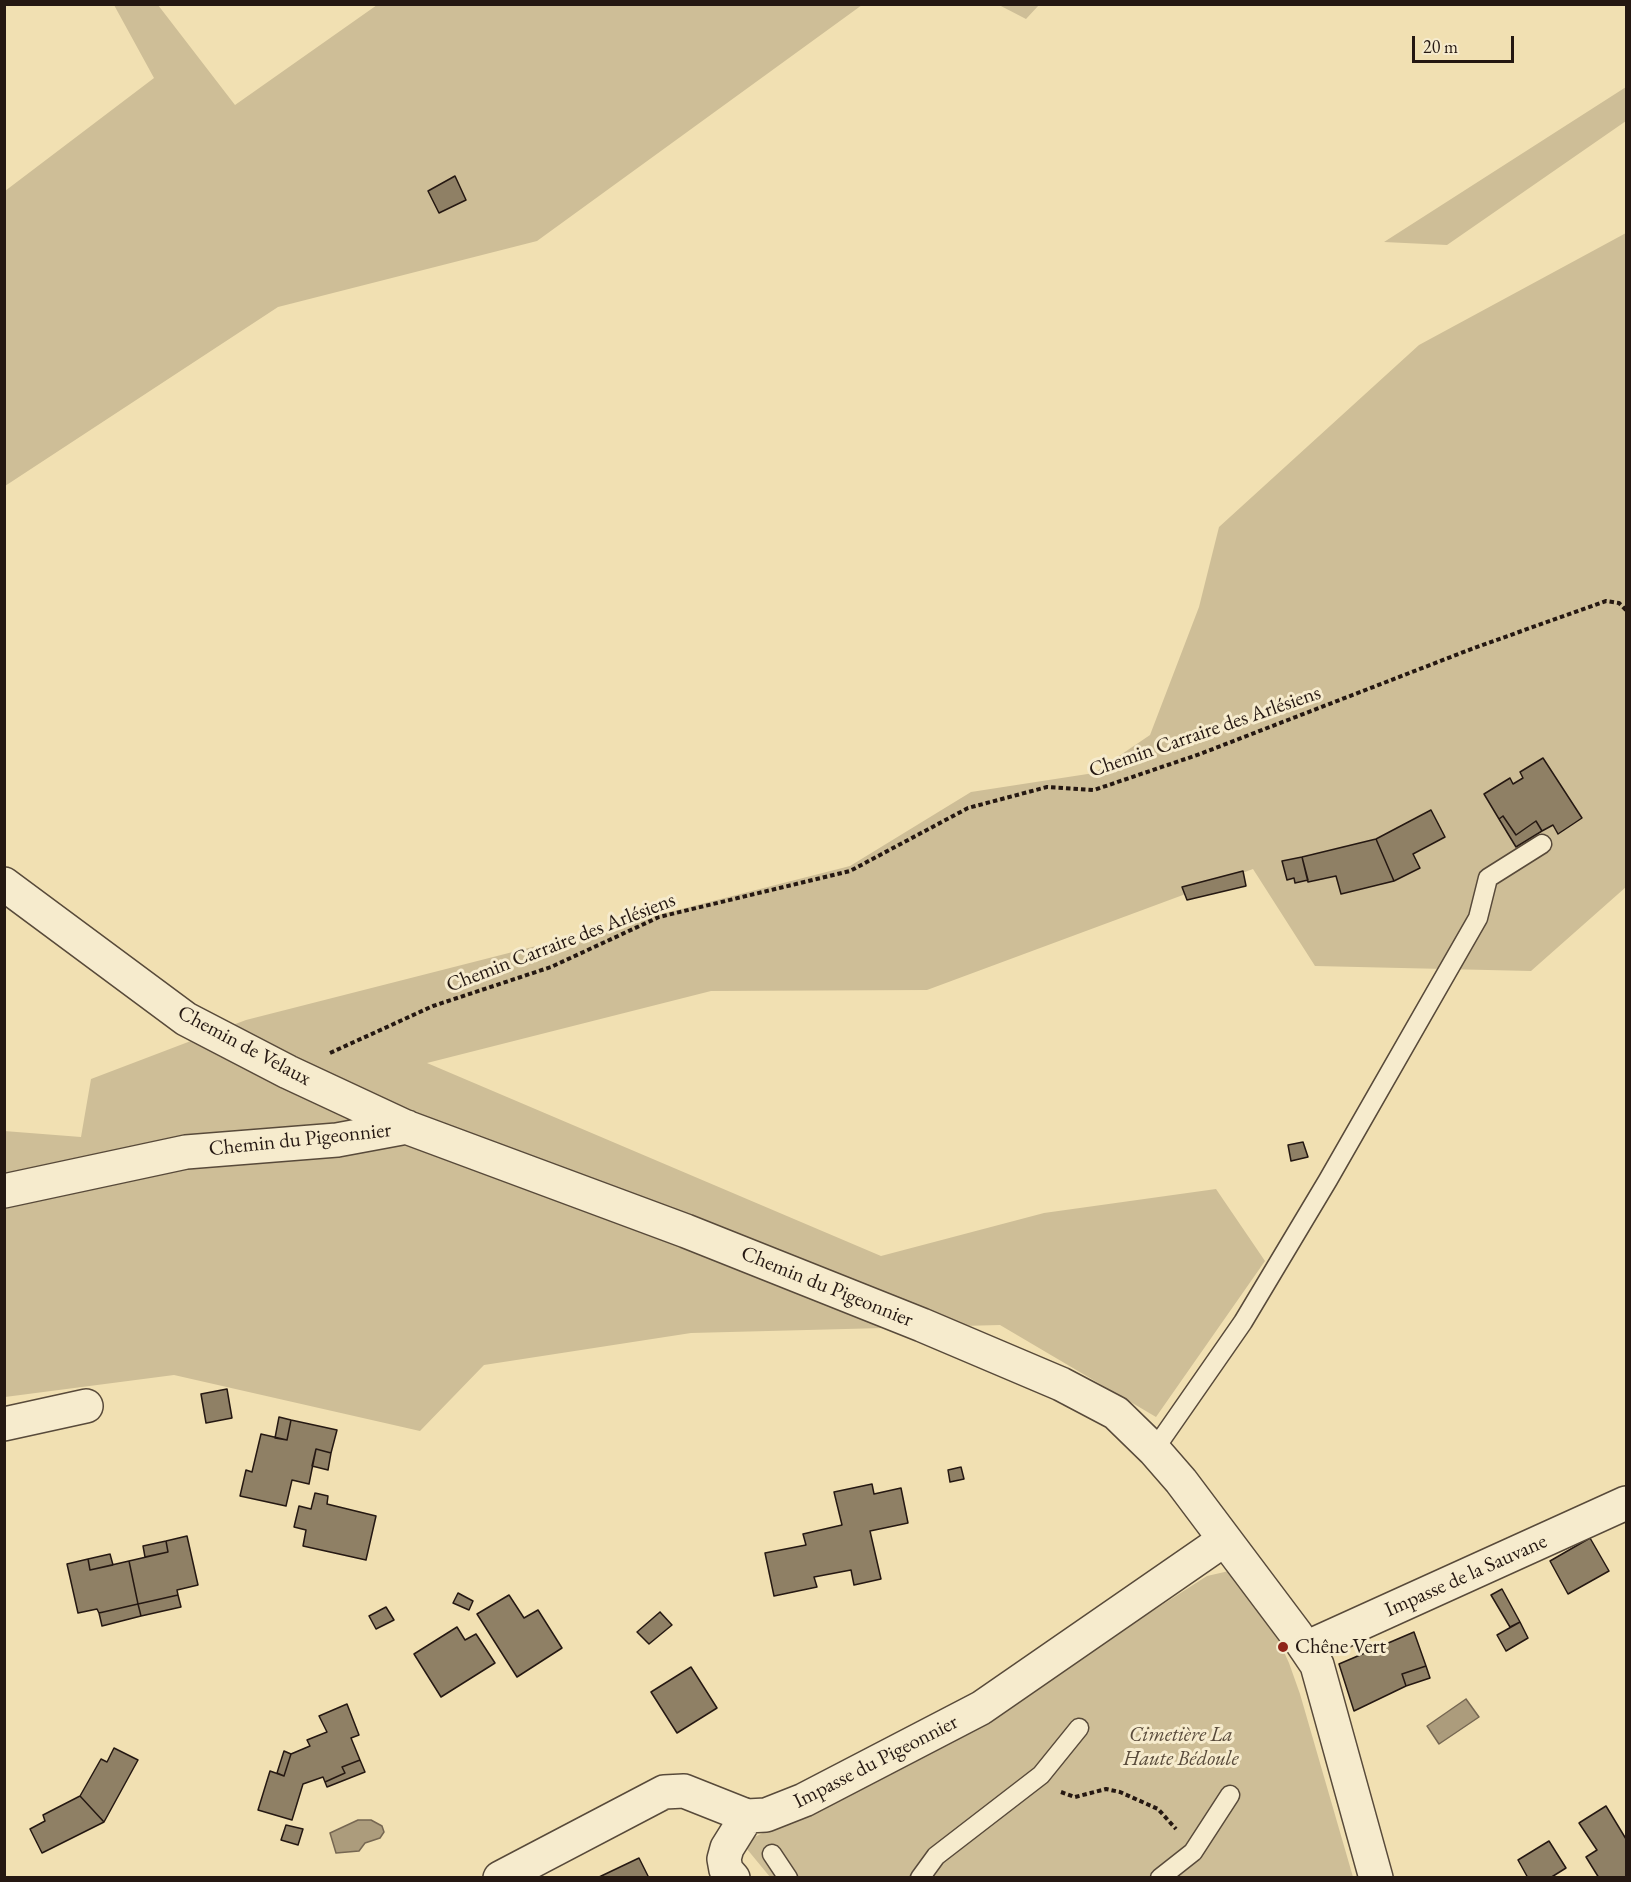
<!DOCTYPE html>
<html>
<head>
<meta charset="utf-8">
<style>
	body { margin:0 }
	#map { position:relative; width:1631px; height:1882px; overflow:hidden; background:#f1e0b2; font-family:"EB Garamond",serif }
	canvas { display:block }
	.frame { position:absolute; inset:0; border:6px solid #251812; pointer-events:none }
	.scale { position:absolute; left:1412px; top:36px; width:102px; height:27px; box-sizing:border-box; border:3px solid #251812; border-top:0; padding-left:8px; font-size:18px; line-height:21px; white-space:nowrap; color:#251812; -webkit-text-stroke:4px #f6ebcd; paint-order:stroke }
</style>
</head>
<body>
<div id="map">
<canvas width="1631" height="1882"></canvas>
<div class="frame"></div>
<div class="scale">20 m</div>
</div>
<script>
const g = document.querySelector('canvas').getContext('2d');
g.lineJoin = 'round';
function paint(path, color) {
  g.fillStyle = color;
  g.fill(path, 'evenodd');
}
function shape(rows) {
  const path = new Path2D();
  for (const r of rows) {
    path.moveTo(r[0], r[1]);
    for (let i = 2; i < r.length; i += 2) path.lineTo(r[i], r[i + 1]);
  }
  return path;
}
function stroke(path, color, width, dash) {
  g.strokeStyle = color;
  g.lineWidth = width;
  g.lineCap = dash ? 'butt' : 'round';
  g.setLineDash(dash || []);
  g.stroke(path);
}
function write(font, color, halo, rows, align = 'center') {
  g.font = font + ' "EB Garamond",serif';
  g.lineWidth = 6;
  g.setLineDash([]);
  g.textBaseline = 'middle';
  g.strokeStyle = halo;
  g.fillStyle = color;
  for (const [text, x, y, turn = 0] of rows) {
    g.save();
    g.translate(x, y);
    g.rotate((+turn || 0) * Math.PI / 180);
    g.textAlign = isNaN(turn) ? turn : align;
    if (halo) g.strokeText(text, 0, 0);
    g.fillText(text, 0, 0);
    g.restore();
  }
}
const green = shape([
	[114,5,158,5,235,105,377,5,862,5,537,241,278,307,5,486,5,191,154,78],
	[999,5,1039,5,1026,19],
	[1626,87,1626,121,1447,245,1384,242],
	[1626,233,1626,887,1531,971,1315,966,1253,869,927,990,711,991,427,1063,881,1256,1044,1213,1216,1189,1265,1261,1156,1417,1000,1325,691,1333,484,1365,420,1431,174,1375,5,1397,4,1131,81,1137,91,1079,246,1020,850,866,971,792,1094,773,1150,735,1199,607,1219,527,1419,345],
	[1229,1571,1267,1615,1289,1663,1300,1694,1353,1877,770,1877,742,1843,932,1752,1207,1576]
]);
const water = shape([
	[1466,1699,1479,1717,1439,1744,1427,1726,1466,1699],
	[358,1820,371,1820,382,1826,384,1832,380,1838,365,1843,359,1851,336,1853,330,1833,358,1820]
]);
const building = shape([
	[455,176,466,200,439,213,428,191,455,176],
	[1543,758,1582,818,1558,834,1553,825,1542,831,1536,821,1516,835,1503,816,1499,819,1484,794,1510,778,1513,784,1523,778,1520,772,1543,758],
	[1431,810,1445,837,1413,854,1420,868,1394,881,1376,839,1431,810],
	[1503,816,1516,835,1536,821,1542,831,1516,847,1499,819,1503,816],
	[1376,839,1394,881,1341,894,1336,876,1308,882,1302,857,1376,839],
	[1302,857,1308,880,1295,883,1294,878,1287,880,1282,861,1302,857],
	[1243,871,1246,886,1187,900,1182,887,1243,871],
	[1303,1142,1308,1157,1291,1161,1288,1145,1303,1142],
	[227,1389,232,1418,206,1423,201,1394,227,1389],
	[279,1417,291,1420,287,1440,275,1438,279,1417],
	[291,1420,337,1430,331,1453,316,1449,309,1484,292,1480,286,1506,240,1496,246,1470,252,1472,261,1434,287,1440,291,1420],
	[316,1449,331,1453,328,1470,312,1466,316,1449],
	[961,1467,964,1479,950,1482,948,1470,961,1467],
	[872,1484,874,1494,901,1488,908,1523,870,1531,881,1579,854,1585,851,1570,814,1577,817,1587,774,1596,765,1553,806,1545,803,1534,842,1525,834,1492,872,1484],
	[315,1493,328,1496,327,1504,376,1516,366,1560,303,1546,306,1530,294,1527,299,1506,311,1509,315,1493],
	[187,1536,198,1585,177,1590,178,1595,138,1604,129,1561,168,1552,166,1541,187,1536],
	[1590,1538,1609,1571,1568,1594,1550,1561,1590,1538],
	[166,1541,168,1552,145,1557,143,1546,166,1541],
	[110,1554,113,1565,90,1570,88,1559,110,1554],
	[88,1559,90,1570,129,1561,138,1604,99,1613,97,1609,78,1613,67,1564,88,1559],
	[1502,1589,1520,1622,1510,1627,1491,1595,1502,1589],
	[458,1593,473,1601,469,1610,453,1603,458,1593],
	[178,1595,181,1607,141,1616,138,1604,178,1595],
	[509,1595,524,1618,538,1610,562,1648,517,1677,477,1614,509,1595],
	[138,1604,141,1616,102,1626,99,1613,138,1604],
	[386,1607,394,1620,376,1629,369,1616,386,1607],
	[660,1612,672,1625,649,1644,637,1632,660,1612],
	[1520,1622,1528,1638,1506,1651,1497,1635,1520,1622],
	[457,1627,465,1640,476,1634,495,1663,441,1697,414,1654,457,1627],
	[1414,1632,1426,1666,1402,1674,1406,1686,1354,1711,1339,1664,1414,1632],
	[1426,1666,1430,1678,1406,1686,1402,1674,1426,1666],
	[691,1667,717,1708,677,1733,651,1692,691,1667],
	[347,1704,359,1735,351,1738,360,1760,342,1767,345,1773,325,1782,323,1777,303,1784,292,1820,258,1810,270,1771,284,1776,291,1754,310,1746,307,1740,327,1732,319,1716,347,1704],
	[114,1748,138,1760,104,1822,80,1796,101,1759,107,1762,114,1748],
	[284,1751,291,1754,284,1776,277,1773,284,1751],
	[360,1760,365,1772,327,1787,325,1782,345,1773,342,1767,360,1760],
	[80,1796,104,1822,42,1853,30,1829,45,1821,43,1815,80,1796],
	[1606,1806,1626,1839,1626,1878,1599,1878,1586,1857,1597,1850,1579,1823,1606,1806],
	[286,1825,303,1829,298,1845,281,1840,286,1825],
	[1549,1841,1566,1868,1550,1878,1528,1878,1518,1860,1549,1841],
	[639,1858,648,1876,645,1878,597,1878,639,1858]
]);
const path = shape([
	[330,1053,433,1006,551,967,659,917,850,871,968,808,1047,787,1094,790,1200,754,1474,648,1606,601,1619,603,1626,610],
	[1061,1792,1075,1797,1106,1789,1120,1792,1158,1809,1176,1829]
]);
const service = shape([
	[1154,1450,1243,1322,1328,1180,1478,918,1488,878,1542,844],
	[772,1854,788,1878],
	[920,1878,936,1856,1041,1775,1079,1728],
	[1160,1878,1193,1852,1230,1795]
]);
const minor = shape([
	[4,884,186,1019,288,1072,406,1127,686,1231,922,1325,1061,1384,1116,1413,1154,1450,1181,1481,1296,1634,1317,1665,1376,1878],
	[4,1191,186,1152,337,1140,407,1127],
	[4,1424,86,1406],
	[1306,1648,1626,1503],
	[500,1878,664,1792,684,1791,747,1816,766,1815,804,1800,981,1708,1224,1540],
	[733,1878,726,1870,724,1859,727,1848,747,1816]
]);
const markers = [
	[1283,1647,6,"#8f2418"]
];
const streetNames = [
	["Chemin Carraire des Arlésiens",1205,732,-19],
	["Chemin Carraire des Arlésiens",561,943,-21],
	["Chemin de Velaux",244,1046,28],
	["Chemin du Pigeonnier",300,1140,-6],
	["Chemin du Pigeonnier",827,1287,22],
	["Impasse de la Sauvane",1466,1576,-24],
	["Impasse du Pigeonnier",876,1762,-27]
];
const poiNames = [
	["Chêne Vert",1295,1647]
];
const parkNames = [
	["Cimetière La",1181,1735],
	["Haute Bédoule",1181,1759]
];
paint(green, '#cebe97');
paint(water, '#ac9c7c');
stroke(water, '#766752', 1.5);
paint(building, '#8f8065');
stroke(building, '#251812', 1.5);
stroke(service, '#584a3a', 21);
stroke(minor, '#584a3a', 36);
stroke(path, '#251812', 4, [4.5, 3]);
stroke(service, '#f6ebcd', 18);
stroke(minor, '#f6ebcd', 33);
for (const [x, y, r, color] of markers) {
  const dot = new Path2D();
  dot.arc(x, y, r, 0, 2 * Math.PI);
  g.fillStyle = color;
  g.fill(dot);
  stroke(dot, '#f6ebcd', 2);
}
write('21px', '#251812', '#f6ebcd', streetNames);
write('21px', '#251812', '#f6ebcd', poiNames, 'left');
write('italic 21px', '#584a3a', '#f6ebcd', parkNames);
</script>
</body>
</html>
